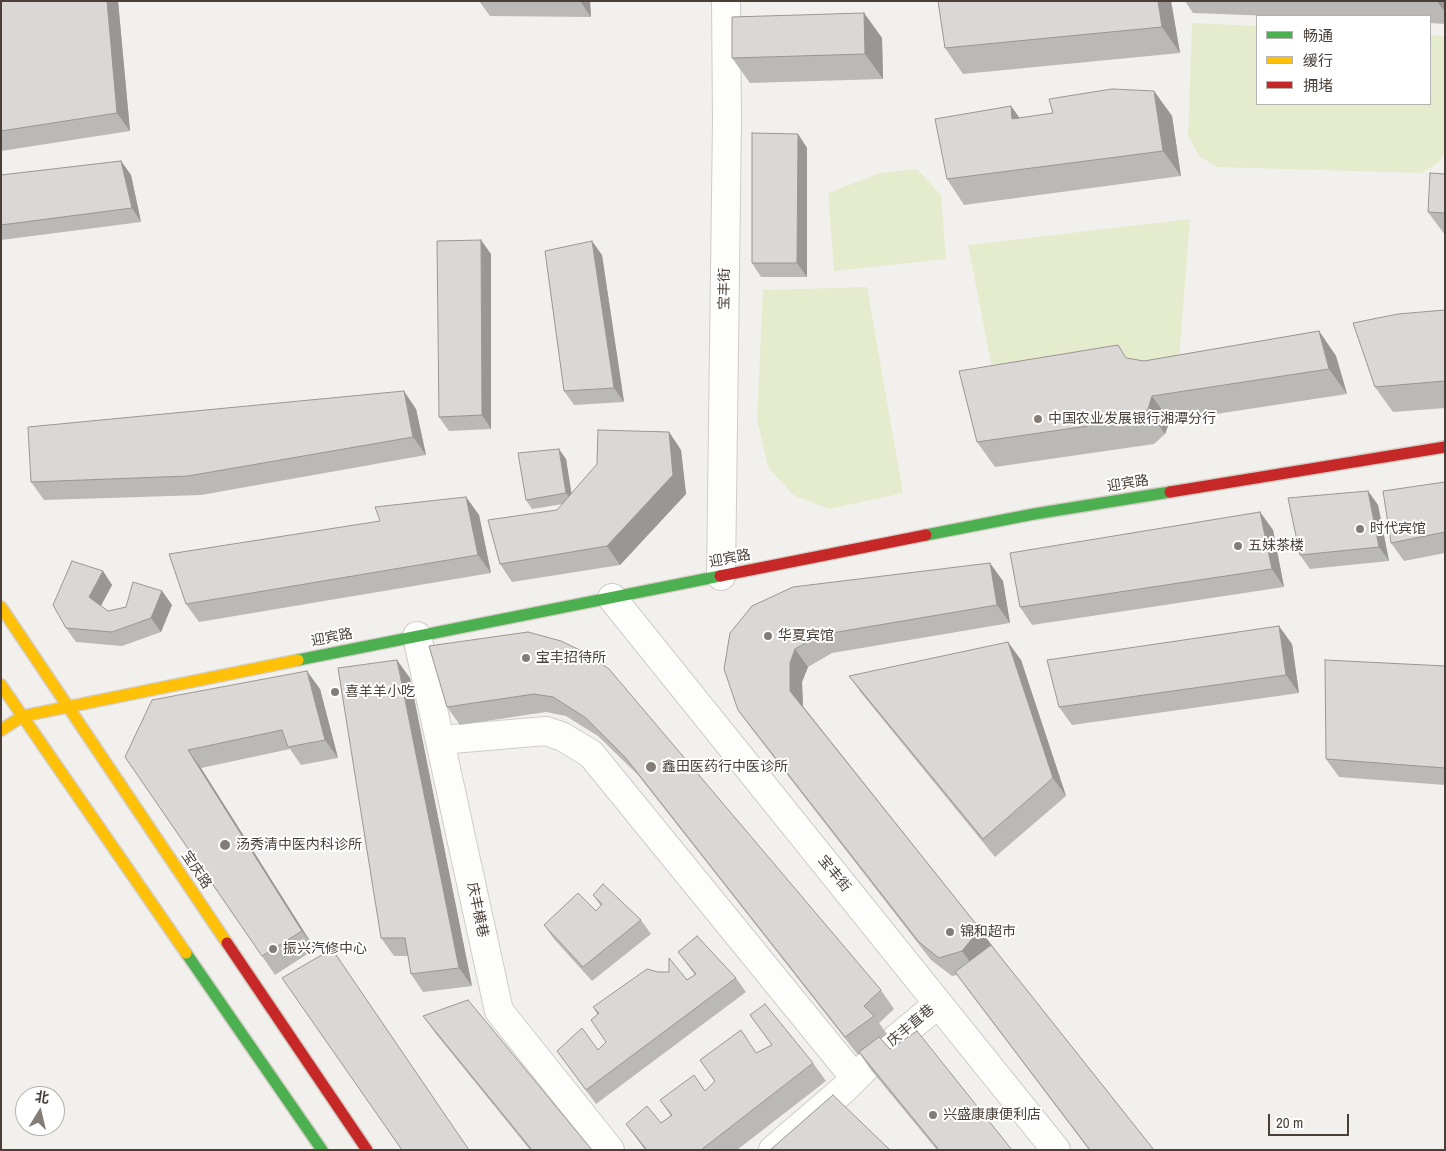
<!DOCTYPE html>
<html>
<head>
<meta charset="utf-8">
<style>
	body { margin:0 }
	#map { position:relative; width:1446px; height:1151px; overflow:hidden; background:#f2f0ed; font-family:"Archivo Narrow","Noto Sans SC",sans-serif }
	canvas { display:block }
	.frame { position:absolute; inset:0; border:2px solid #493f38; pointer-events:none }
	.legend { position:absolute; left:1256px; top:15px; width:175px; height:90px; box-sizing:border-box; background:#fff; border:1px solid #b6b2af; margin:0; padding:6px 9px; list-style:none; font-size:15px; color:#493f38 }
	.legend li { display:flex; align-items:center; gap:10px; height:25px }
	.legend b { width:25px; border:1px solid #b6b2af }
	.north { position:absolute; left:15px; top:1086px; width:50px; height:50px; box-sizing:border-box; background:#fff; border:1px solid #b6b2af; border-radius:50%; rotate:9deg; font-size:14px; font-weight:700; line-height:20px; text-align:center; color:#493f38 }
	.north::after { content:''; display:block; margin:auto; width:18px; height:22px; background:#847d77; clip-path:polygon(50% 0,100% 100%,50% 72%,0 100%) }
	.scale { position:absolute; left:1268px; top:1114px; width:81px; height:22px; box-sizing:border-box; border:2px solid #493f38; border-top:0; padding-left:6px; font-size:15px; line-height:18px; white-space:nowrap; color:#493f38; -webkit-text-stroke:4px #fff; paint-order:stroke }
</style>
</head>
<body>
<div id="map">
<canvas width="1446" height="1151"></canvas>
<div class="frame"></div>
<ul class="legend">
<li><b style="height:6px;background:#4caf50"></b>畅通</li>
<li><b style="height:6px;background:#ffc107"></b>缓行</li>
<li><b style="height:6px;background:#c62828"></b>拥堵</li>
</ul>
<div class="north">北</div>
<div class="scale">20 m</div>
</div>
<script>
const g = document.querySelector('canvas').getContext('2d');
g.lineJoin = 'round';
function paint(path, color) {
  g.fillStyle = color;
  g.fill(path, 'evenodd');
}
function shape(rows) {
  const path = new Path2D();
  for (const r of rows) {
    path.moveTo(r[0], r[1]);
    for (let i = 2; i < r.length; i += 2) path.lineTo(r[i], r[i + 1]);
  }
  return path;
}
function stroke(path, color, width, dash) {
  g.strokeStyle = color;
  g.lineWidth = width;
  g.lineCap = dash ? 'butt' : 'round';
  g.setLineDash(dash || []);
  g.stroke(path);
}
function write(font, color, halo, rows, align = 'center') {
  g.font = font + ' "Archivo Narrow","Noto Sans SC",sans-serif';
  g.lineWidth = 4;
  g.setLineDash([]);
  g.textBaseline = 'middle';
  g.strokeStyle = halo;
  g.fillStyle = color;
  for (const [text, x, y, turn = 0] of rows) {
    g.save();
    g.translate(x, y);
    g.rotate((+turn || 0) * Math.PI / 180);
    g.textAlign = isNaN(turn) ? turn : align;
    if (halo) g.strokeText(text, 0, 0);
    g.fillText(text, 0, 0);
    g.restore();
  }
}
const green = shape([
	[1192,23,1257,26,1257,104,1430,104,1430,35,1445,36,1445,152,1440,161,1422,173,1217,167,1199,156,1188,135],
	[917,169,941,195,946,259,834,271,828,193,880,173],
	[1190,219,1179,360,994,378,968,245],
	[867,287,903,493,829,509,793,495,768,467,757,419,763,290]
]);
const street = shape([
	[721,576,727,120,726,1],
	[612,598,1056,1150],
	[417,636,499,1011,610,1150],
	[440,740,546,731,563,737,591,754,855,1078],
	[773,1150,843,1090,885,1048,938,1004]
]);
const fast = shape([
	[926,535,1034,514,1170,492],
	[298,660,720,576],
	[186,953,322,1150]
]);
const slow = shape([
	[1,607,227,943],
	[1,685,186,953],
	[1,730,23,716,298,660]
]);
const jam = shape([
	[1170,492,1445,447],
	[720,576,926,535],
	[227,943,367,1150]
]);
const wall = shape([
	[1,1,118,1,130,131,1,151],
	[479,1,590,1,591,17,490,16],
	[1171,1,1180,53,963,74,945,48],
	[1185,1,1445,1,1445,24,1430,23,1430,16,1273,16,1193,13],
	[864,13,882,38,883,79,750,83,732,58],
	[1154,91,1172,116,1181,176,964,205,947,179,1011,106,1019,118,1053,113],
	[798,134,807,148,807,277,761,277,752,263],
	[121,161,131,175,141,222,1,240,1,175],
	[1445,174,1445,235,1428,212],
	[491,254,491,429,449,431,439,417],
	[602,255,624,402,574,405,564,391],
	[1445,310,1445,408,1393,412,1375,387],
	[1319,331,1336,356,1347,394,1170,421,1165,434,1154,444,995,467,977,442,1127,358,1144,361],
	[416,409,426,455,201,495,44,500,31,482],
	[669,432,681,450,686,494,620,565,512,582,500,564,557,510,563,504,532,509,526,500,566,459,571,494],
	[1445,482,1445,553,1404,561,1391,543],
	[1368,491,1378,505,1389,561,1310,569,1300,555],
	[466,497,479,515,491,573,199,622,186,604],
	[1260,512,1273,530,1284,587,1032,625,1020,607],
	[103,571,112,585,101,606,108,611,126,607,162,591,172,605,161,632,122,646,76,642,66,628],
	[1003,581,1010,623,832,653,808,667,802,682,803,706,980,929,991,945,1154,1150,1089,1150,968,990,957,975,952,976,931,960,751,728,738,710,730,633],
	[528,632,881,990,894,1009,879,1023,887,1034,881,1039,890,1049,1012,1150,937,1150,871,1070,860,1054,858,1055,638,775,598,736,566,716,546,712,460,725,447,707],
	[1292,644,1299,693,1072,725,1059,707],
	[1021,660,1066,796,995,857,862,694,849,676],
	[1445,666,1445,785,1339,777,1326,759],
	[410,678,472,986,423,992,411,974,408,956,394,956,381,938],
	[320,689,338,758,301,765,290,749,201,768,315,949,275,975,125,757],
	[593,895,641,920,651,934,592,981,554,939,544,925,596,911,601,906],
	[678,952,736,978,746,992,596,1104,557,1051,598,1050,606,1042,597,1014,593,1007,687,980,695,975],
	[750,1015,813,1063,826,1081,737,1150,645,1150,626,1124,661,1123,671,1116,660,1100,705,1091,715,1082,700,1060,756,1053,772,1045],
	[423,1016,592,1150,530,1150,436,1034]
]);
const shadedWall = shape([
	[107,1,118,1,130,131,117,113],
	[580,1,590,1,591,17],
	[1158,1,1171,1,1180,53,1162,27],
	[1437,1,1445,1,1445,12],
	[864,13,882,38,883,79,865,54],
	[1154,91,1172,116,1181,176,1163,151],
	[1011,106,1029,131,1012,119],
	[798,134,807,148,807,277,797,263],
	[121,161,131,175,141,222,132,208],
	[481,240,491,254,491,429,482,415],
	[592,241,602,255,624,402,614,388],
	[1319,331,1336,356,1347,394,1329,369],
	[404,391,416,409,426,455,413,437],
	[1152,396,1170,421,1165,434,1148,409],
	[669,432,681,450,686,494,620,565,607,546],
	[559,449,566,459,573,502,566,493],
	[1368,491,1378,505,1389,561,1379,547],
	[466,497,479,515,491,573,478,555],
	[1260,512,1273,530,1284,587,1272,569],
	[990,563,1003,581,1010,623,997,605],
	[103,571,112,585,98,611,89,597],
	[162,591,172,605,161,632,151,618],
	[1279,626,1292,644,1299,693,1286,675],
	[1008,642,1021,660,1066,796,1053,778],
	[795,649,808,667,802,682,803,709,790,691,790,663],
	[397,660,410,678,472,986,459,968],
	[307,671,320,689,338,758,325,740],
	[188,750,201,768,315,949,302,931],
	[980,929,993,947,975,969,962,951]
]);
const building = shape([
	[1,1,107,1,117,113,1,131,1,1],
	[938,1,1158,1,1162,27,945,48,938,1],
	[864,13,865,54,732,58,732,17,864,13],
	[1112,89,1154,91,1163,151,947,179,935,119,1011,106,1012,119,1053,113,1049,99,1112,89],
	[752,133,798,134,797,263,752,263,752,133],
	[121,161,132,208,1,225,1,175,121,161],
	[1430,173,1445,174,1445,213,1428,212,1430,173],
	[481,240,482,415,439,417,437,241,481,240],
	[592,241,614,388,564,391,545,251,592,241],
	[1445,310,1445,381,1375,387,1353,323,1398,314,1445,310],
	[1319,331,1329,369,1152,396,1148,409,1136,419,977,442,959,371,1118,345,1126,358,1144,361,1319,331],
	[404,391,413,437,188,476,31,482,28,427,404,391],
	[598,430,669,432,673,475,607,546,500,564,488,520,557,510,597,464,598,430],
	[559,449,566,493,526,500,518,453,559,449],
	[1445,482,1445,532,1391,543,1383,491,1445,482],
	[1368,491,1379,547,1300,555,1288,498,1368,491],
	[466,497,478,555,186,604,169,554,380,521,375,507,466,497],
	[1260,512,1272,569,1020,607,1010,553,1260,512],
	[72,561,103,571,89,597,108,611,126,607,133,582,162,591,151,618,112,632,66,628,53,605,72,561],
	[990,563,997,605,820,635,795,649,790,663,790,691,980,929,962,951,939,958,919,942,738,710,724,669,730,633,752,606,793,587,990,563],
	[1279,626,1286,675,1059,707,1047,660,1279,626],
	[528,632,561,641,586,653,609,669,881,990,864,1006,874,1016,845,1037,625,757,586,718,553,697,534,694,447,707,429,646,528,632],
	[1008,642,1053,778,983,839,849,676,1008,642],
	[397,660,459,968,411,974,405,938,381,938,338,668,397,660],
	[1325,660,1445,666,1445,768,1326,759,1325,660],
	[307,671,325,740,288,747,282,730,188,750,302,931,262,956,125,757,152,700,307,671],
	[603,884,641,920,583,967,544,925,578,893,596,911,602,904,593,895,603,884],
	[697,936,736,978,586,1090,557,1051,582,1028,598,1050,606,1042,591,1020,599,1013,593,1007,647,969,658,972,669,972,669,958,687,980,696,974,678,952,697,936],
	[991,945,1154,1150,1090,1150,955,972,991,945],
	[332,949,469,1150,402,1150,282,978,332,949],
	[468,1000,592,1150,532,1150,423,1016,468,1000],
	[765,1004,813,1063,701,1150,647,1150,626,1124,647,1106,661,1123,672,1115,660,1100,694,1075,705,1091,715,1081,700,1060,741,1030,756,1053,772,1045,750,1015,765,1004],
	[917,1031,1012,1150,939,1150,859,1052,879,1037,890,1049,917,1031],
	[833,1095,890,1150,770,1150,833,1095]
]);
const markers = [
	[1038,419,5,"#847d77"],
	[1360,529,5,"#847d77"],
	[1238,546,5,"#847d77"],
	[768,636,5,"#847d77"],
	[526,658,5,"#847d77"],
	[335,692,5,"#847d77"],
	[651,767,6,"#847d77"],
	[225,845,6,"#847d77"],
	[950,932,5,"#847d77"],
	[273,949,5,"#847d77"],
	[933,1115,5,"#847d77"]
];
const streetNames = [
	["宝丰街",725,289,-89],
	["迎宾路",1128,484,-9],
	["迎宾路",730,559,-11],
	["迎宾路",332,638,-11],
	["宝庆路",196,870,56],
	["宝丰街",834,874,51],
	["庆丰横巷",477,910,78],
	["庆丰直巷",911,1026,-40]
];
const poiNames = [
	["中国农业发展银行湘潭分行",1048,419],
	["时代宾馆",1370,529],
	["五妹茶楼",1248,546],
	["华夏宾馆",778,636],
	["宝丰招待所",536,658],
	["喜羊羊小吃",345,692],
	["鑫田医药行中医诊所",662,767],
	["汤秀清中医内科诊所",236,845],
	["锦和超市",960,932],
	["振兴汽修中心",283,949],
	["兴盛康康便利店",943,1115]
];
paint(green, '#e5ecce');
stroke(street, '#cfccc9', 30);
stroke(fast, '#d3cdc5', 14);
stroke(slow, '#d3cdc5', 14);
stroke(jam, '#d3cdc5', 14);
stroke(street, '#fdfdfc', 28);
stroke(fast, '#4caf50', 11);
stroke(slow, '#ffc107', 11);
stroke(jam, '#c62828', 11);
paint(wall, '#bbb9b6');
paint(shadedWall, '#999694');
paint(building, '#dad7d4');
stroke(building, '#999694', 1);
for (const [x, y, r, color] of markers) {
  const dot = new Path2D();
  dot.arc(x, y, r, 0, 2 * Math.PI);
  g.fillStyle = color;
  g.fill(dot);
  stroke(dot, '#fff', 2);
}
write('14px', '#493f38', '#fff', streetNames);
write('14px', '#493f38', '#fff', poiNames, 'left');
</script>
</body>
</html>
